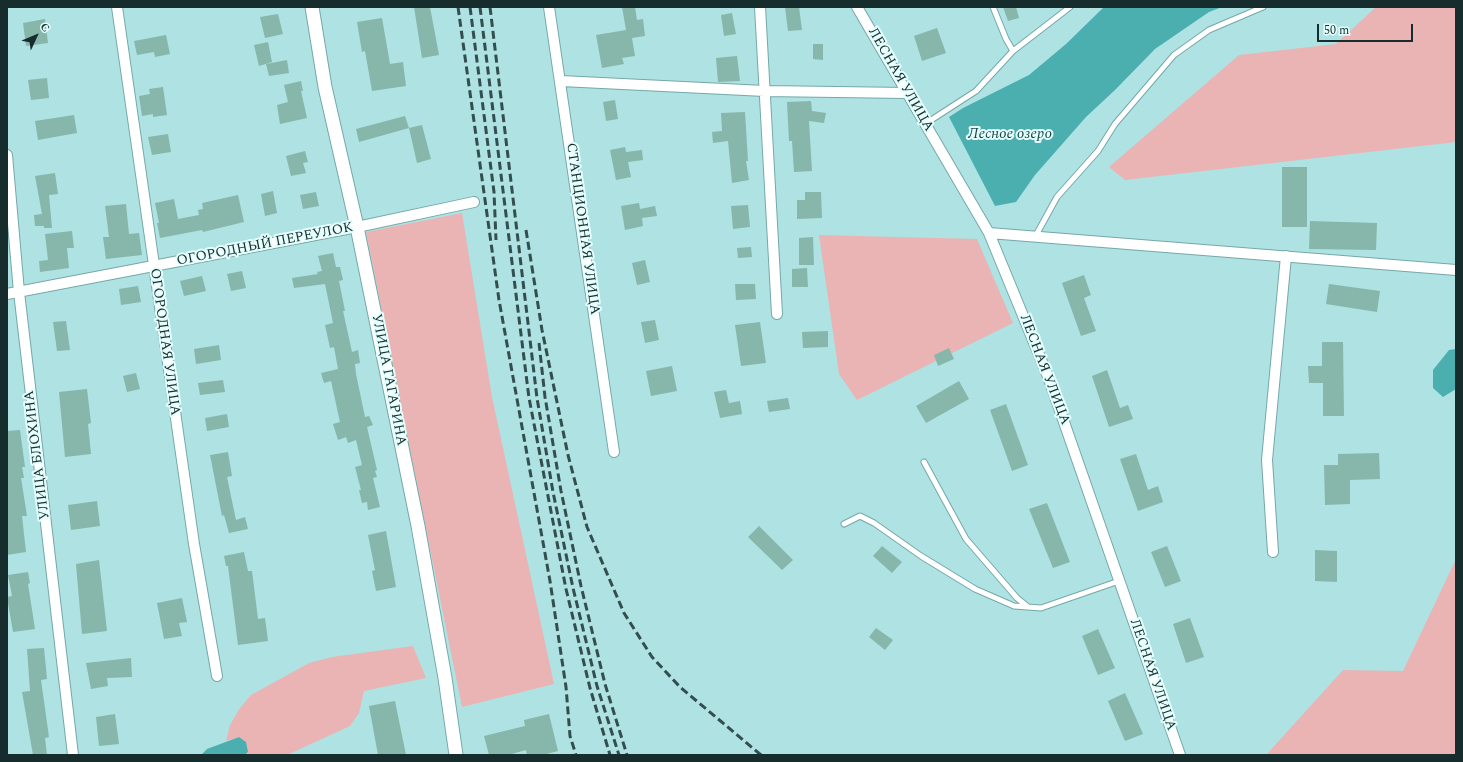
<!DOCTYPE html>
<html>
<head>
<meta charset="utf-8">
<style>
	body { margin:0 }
	#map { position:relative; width:1463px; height:762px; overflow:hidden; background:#aee2e3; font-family:Spectral,serif }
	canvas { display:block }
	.frame { position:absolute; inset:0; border:8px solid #172c2c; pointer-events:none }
	.north { position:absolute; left:16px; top:16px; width:40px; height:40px; -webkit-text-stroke:3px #e4fefe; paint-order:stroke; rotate:46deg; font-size:11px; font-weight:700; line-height:16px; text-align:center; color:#172c2c }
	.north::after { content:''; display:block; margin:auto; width:14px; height:18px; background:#172c2c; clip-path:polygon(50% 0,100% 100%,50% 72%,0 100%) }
	.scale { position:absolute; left:1317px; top:24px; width:96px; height:18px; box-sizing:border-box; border:2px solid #172c2c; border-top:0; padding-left:5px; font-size:12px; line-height:14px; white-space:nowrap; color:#172c2c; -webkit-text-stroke:3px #e4fefe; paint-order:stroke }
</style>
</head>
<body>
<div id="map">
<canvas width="1463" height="762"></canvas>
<div class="frame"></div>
<div class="north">С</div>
<div class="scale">50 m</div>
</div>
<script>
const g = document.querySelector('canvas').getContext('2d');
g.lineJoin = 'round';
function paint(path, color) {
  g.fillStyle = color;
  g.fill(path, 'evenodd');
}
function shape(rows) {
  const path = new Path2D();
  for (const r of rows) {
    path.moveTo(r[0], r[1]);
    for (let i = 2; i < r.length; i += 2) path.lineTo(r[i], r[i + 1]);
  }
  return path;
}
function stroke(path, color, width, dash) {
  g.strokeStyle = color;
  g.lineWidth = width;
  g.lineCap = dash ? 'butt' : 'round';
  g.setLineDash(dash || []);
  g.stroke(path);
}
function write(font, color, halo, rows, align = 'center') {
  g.font = font + ' Spectral,serif';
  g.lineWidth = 4;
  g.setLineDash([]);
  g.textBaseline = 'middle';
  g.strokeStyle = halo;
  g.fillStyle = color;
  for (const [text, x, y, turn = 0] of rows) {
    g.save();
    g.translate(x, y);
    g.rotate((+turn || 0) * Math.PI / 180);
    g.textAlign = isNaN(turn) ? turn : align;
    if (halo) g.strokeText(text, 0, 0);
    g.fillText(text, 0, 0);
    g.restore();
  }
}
const green = shape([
	[1376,7,1456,7,1456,142,1125,180,1109,167,1239,55,1336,44],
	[462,213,492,397,554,684,462,707,366,232],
	[819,235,977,239,1013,323,857,400,839,374],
	[1456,559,1456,755,1266,755,1343,670,1403,671],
	[413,646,426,678,364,691,359,713,350,726,287,755,247,755,248,752,239,737,226,741,230,725,240,708,251,695,309,663,332,657]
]);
const water = shape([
	[1104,7,1222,7,1209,12,1155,49,1115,90,1086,117,1035,175,1016,202,995,206,949,117,963,108,1029,75,1066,44],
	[1456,349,1456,389,1443,397,1433,388,1433,370,1449,350],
	[239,737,246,742,248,752,245,755,201,755,207,749]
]);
const building = shape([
	[414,7,430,7,439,55,422,58],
	[622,7,635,7,637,20,643,19,645,36,632,38,635,56,622,58,624,64,602,68,596,35,626,30],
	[785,7,799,7,802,30,788,31],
	[1003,7,1016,7,1019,18,1008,21],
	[732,13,736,34,724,36,721,15],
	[278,14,283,34,265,38,260,17],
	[382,18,390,64,403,62,406,86,372,91,365,51,362,52,357,22],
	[45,19,48,43,26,46,23,23],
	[937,28,946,53,922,61,914,36],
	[166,35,170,54,155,57,154,52,137,55,134,41],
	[268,42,272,62,259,66,254,45],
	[813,44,823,44,823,60,813,59],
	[737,56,740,81,718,82,716,58],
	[287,60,289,73,269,76,266,64],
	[47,78,49,98,31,100,28,80],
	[301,81,303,91,301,91,307,118,280,124,277,105,288,102,284,85],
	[163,87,167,115,153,117,153,114,142,116,139,96,150,94,149,89],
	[615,100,618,119,606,121,603,102],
	[811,101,812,111,826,113,824,123,809,121,812,171,794,172,792,141,789,141,787,102],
	[745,112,748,161,746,161,749,180,732,183,728,141,713,143,712,132,722,131,721,113],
	[74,115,77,133,38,140,35,121],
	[405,116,409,128,359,142,356,129],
	[422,125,431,159,417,163,409,128],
	[168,134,171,152,152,155,148,137],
	[625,147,626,152,642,150,643,160,628,162,631,177,616,180,610,150],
	[305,151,308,162,303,163,306,173,291,176,286,156],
	[1282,167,1307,167,1307,227,1282,227],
	[55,173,58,194,49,195,52,228,44,228,44,226,35,226,34,215,42,214,35,176],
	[273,191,277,213,265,216,261,194],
	[316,192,319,206,303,209,300,195],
	[805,192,821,192,822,218,797,219,797,200,805,200],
	[238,195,244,222,203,232,202,230,160,238,157,223,159,223,155,203,174,199,178,219,199,215,198,210,203,209,202,203],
	[639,203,640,209,655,206,657,216,642,218,643,226,625,230,621,206],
	[126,204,129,234,139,233,142,255,106,259,103,237,109,237,105,206],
	[748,205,750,227,733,229,731,206],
	[1310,221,1377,223,1376,250,1309,249],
	[72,231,74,248,67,248,69,268,40,272,39,261,48,260,45,234],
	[813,237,814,265,799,265,799,238],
	[751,247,752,257,738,258,737,248],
	[333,253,336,267,340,267,343,280,339,281,345,311,343,311,352,352,358,350,360,363,355,364,356,374,365,417,369,416,373,425,367,427,377,470,375,471,377,477,373,478,380,507,368,510,367,502,362,503,359,490,361,490,355,467,362,465,356,440,348,443,346,437,338,440,333,424,340,422,331,381,324,383,321,373,338,369,334,347,330,348,325,325,333,323,325,284,294,288,292,278,318,274,317,272,322,271,318,256],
	[645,260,650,282,637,285,632,263],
	[807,268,808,287,792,287,792,269],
	[242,271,246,288,231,291,227,274],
	[1084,275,1091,295,1084,298,1096,331,1081,336,1062,283],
	[202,276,206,291,184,296,180,281],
	[735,284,755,284,756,299,736,300],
	[1329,284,1380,291,1377,312,1326,304],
	[138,286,141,302,121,305,119,289],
	[655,320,659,340,645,343,641,322],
	[66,321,70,350,57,351,53,322],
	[760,322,766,363,741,366,735,325],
	[828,331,828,347,803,348,802,332],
	[1322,342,1343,342,1344,416,1323,416,1323,383,1309,383,1308,366,1322,366],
	[219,345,221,360,196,364,194,349],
	[949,348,954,359,938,366,934,355],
	[672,366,677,391,651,396,646,371],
	[1107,370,1120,408,1128,405,1133,419,1109,427,1092,376],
	[136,373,140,389,127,392,123,376],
	[223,380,225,392,200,395,198,383],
	[959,381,969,399,926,423,916,406],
	[87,389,91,423,88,424,91,454,65,457,59,392],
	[726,390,729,403,740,401,742,414,720,418,714,392],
	[788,398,790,409,769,412,767,401],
	[1006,404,1028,465,1012,471,990,410],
	[227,414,229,427,207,431,205,418],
	[20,430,25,467,22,467,24,478,21,478,27,516,22,516,26,552,7,555,7,431],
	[228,452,232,476,227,477,236,520,245,517,248,529,229,533,224,515,222,516,210,455],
	[1379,453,1380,479,1350,480,1350,504,1325,505,1324,465,1338,465,1338,454],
	[1136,454,1148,490,1158,486,1163,502,1138,511,1120,459],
	[97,501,100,526,71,530,68,505],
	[1047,503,1070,562,1053,568,1029,509],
	[759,526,793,560,782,570,748,537],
	[386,531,396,587,376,591,372,571,375,570,368,535],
	[882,546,902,562,892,573,873,556],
	[1167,546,1181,581,1165,587,1151,552],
	[1315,550,1337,551,1337,582,1315,581],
	[244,552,248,571,252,571,258,619,265,618,268,641,238,645,228,566,226,566,224,556],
	[99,560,107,631,82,634,76,564],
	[28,572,30,583,28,584,35,629,13,632,7,597,12,596,8,575],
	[182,598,187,622,179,623,182,636,164,639,157,603],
	[1190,618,1204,657,1186,663,1173,624],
	[876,628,893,640,885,650,869,637],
	[1098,629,1115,668,1098,675,1082,636],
	[44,648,47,679,41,680,49,737,45,738,47,755,33,755,22,692,30,691,27,649],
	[131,658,132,677,107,678,108,686,91,689,86,663],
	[1125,693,1143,734,1125,741,1108,701],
	[395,701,406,755,378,755,369,706],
	[115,714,119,744,99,746,96,717],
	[549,714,558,751,543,755,527,755,526,750,508,755,489,755,484,736,525,726,524,720]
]);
const service = shape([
	[993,7,1006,39,1013,51],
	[925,124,976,91,1013,51,1070,7],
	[1035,237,1057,197,1098,151,1115,124,1174,55,1209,30,1263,7],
	[924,462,966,539,1017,598,1028,607,1041,608,1119,581],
	[844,524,860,516,874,523,921,556,975,589,1014,606,1028,607]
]);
const minor = shape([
	[117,7,194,544,217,676],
	[549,7,614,452],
	[760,7,777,314],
	[857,7,989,233,1049,379,1180,755],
	[561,81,765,91,906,93],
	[7,155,19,292,73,755],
	[989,233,1456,270],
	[7,294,357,227,474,202],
	[1273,552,1267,460,1286,256]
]);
const tertiary = shape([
	[312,7,325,87,357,227,418,526,445,678,456,755]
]);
const rail = shape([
	[458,7,499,300,550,581,566,687,570,736,576,755],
	[470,7,494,192,496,240],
	[480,7,529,398,566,589,590,688,610,755],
	[490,7,537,398,553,492,573,588,597,686,619,755],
	[526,230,542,330,568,455,587,527,624,613,652,657,680,687,761,755],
	[539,343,545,397,561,491,581,586,605,684,627,755]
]);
const streetNames = [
	["ЛЕСНАЯ УЛИЦА",900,80,60],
	["СТАНЦИОННАЯ УЛИЦА",582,229,82],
	["ОГОРОДНЫЙ ПЕРЕУЛОК",265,245,-11],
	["ОГОРОДНАЯ УЛИЦА",164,342,82],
	["ЛЕСНАЯ УЛИЦА",1044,370,69],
	["УЛИЦА ГАГАРИНА",388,380,79],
	["УЛИЦА БЛОХИНА",38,455,-97],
	["ЛЕСНАЯ УЛИЦА",1152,675,71]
];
const waterNames = [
	["Лесное озеро",1010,135]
];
paint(green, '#eab4b5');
paint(water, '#4bafb0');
paint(building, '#87b7aa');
stroke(service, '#75a8a9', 7);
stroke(minor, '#75a8a9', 12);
stroke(tertiary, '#75a8a9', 15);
stroke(service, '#fff', 5);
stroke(minor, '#fff', 10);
stroke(tertiary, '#fff', 13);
stroke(rail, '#344e4f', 3, [8, 4]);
write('14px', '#172c2c', '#e4fefe', streetNames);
write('italic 15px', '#184646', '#e4fefe', waterNames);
</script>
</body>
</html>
